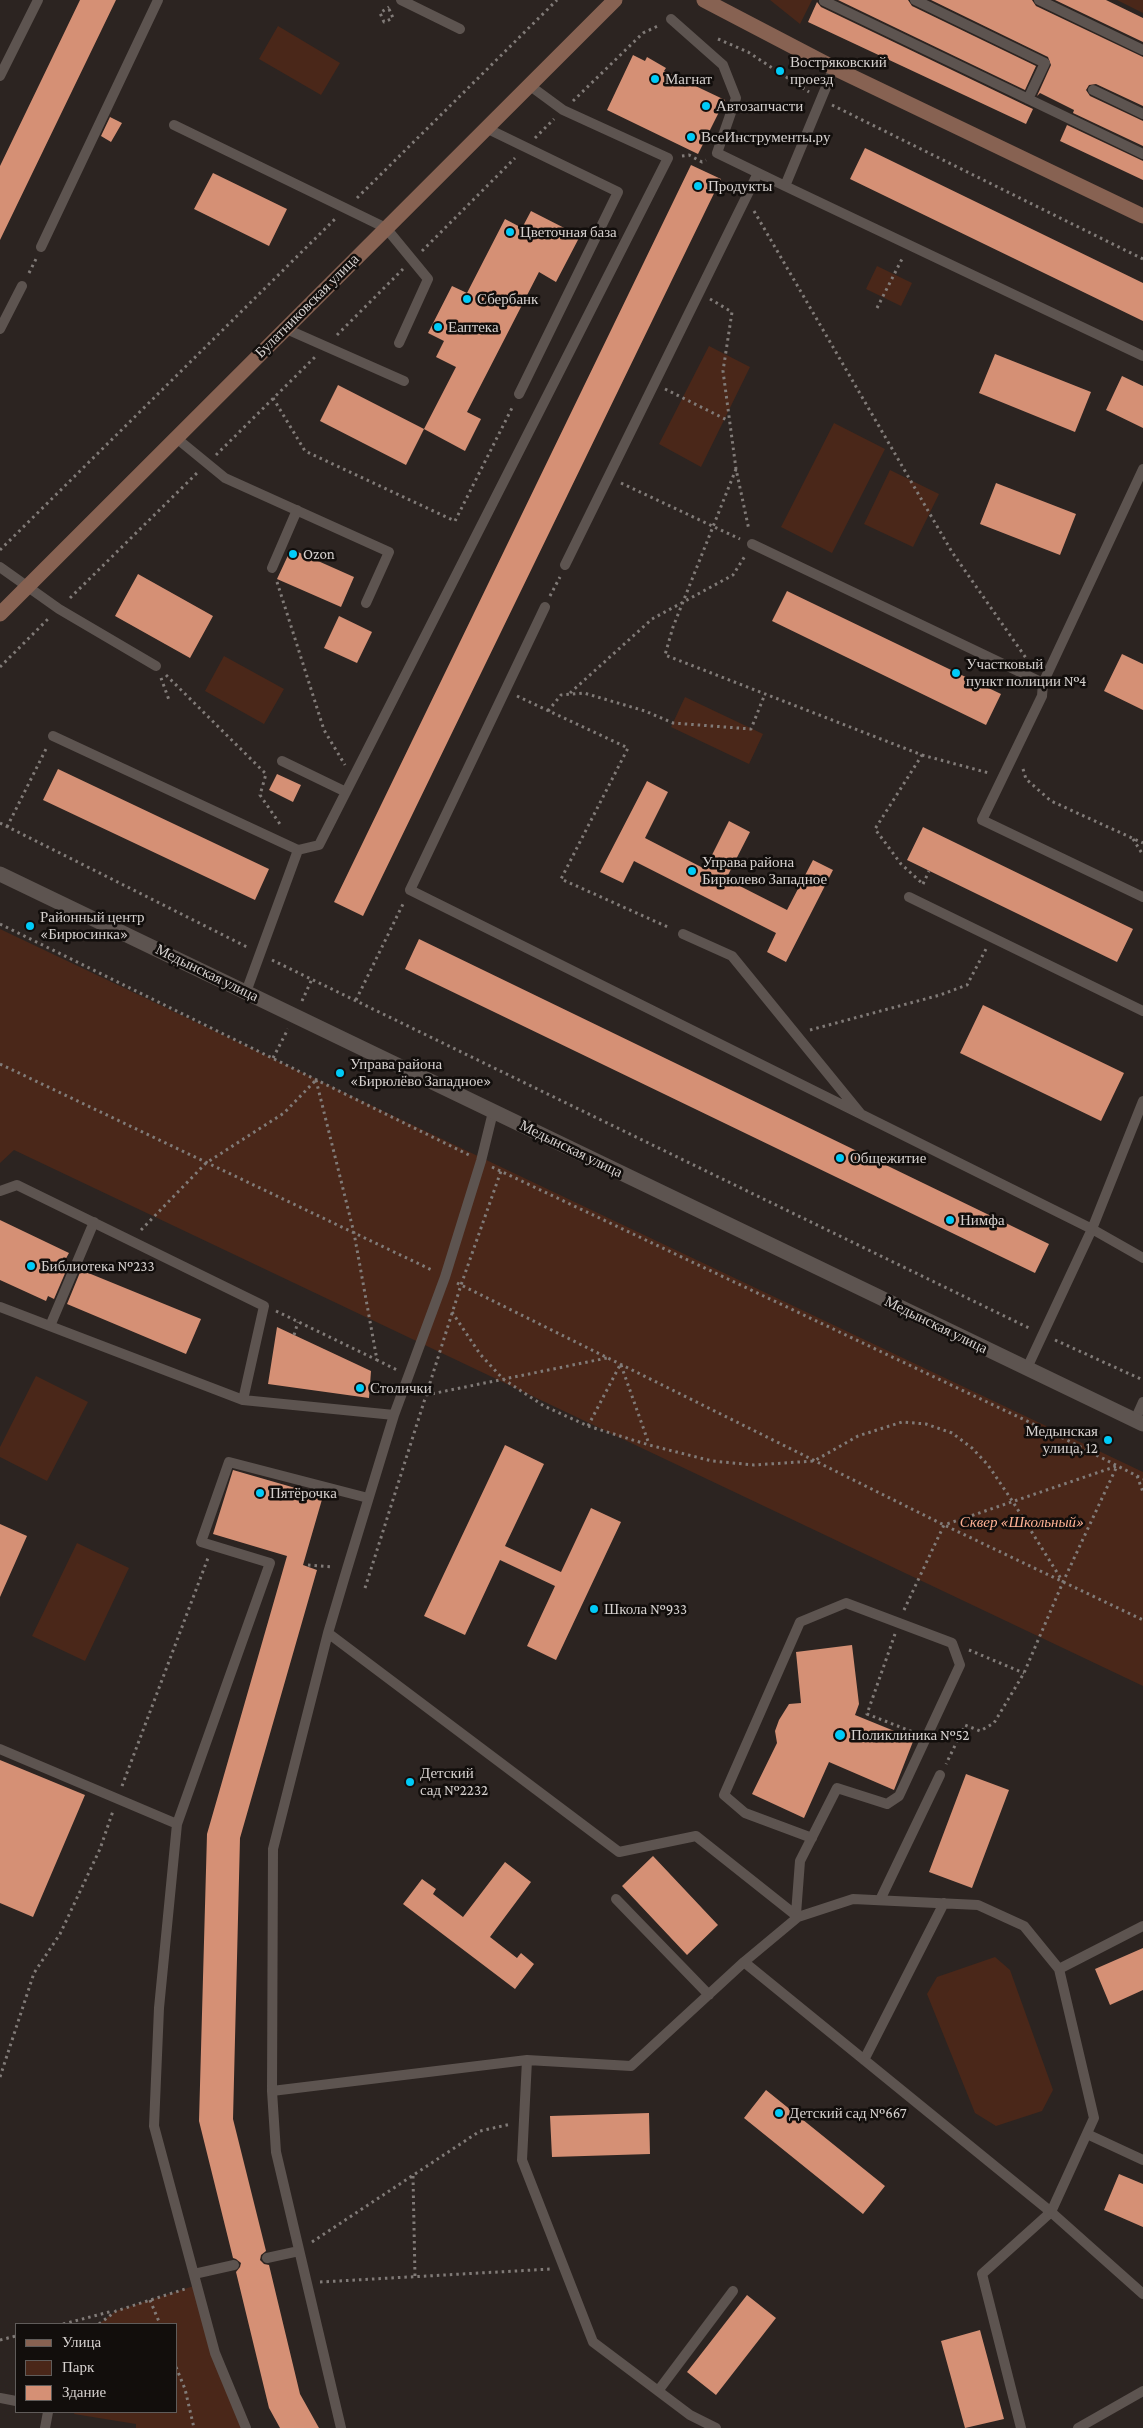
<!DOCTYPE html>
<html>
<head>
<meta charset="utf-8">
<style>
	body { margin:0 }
	#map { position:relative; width:1143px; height:2428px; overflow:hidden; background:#2c2421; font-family:"Crimson Pro",serif }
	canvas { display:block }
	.legend { position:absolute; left:15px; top:2323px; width:162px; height:90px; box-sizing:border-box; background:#120e0c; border:1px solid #605c5a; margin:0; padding:6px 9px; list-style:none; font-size:15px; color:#d6d1cf }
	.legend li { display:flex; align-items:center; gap:10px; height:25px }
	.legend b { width:25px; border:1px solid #605c5a }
</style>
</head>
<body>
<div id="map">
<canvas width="1143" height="2428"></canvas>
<ul class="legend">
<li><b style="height:6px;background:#876252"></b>Улица</li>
<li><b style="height:14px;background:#4a2719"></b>Парк</li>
<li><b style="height:14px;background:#d59075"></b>Здание</li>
</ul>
</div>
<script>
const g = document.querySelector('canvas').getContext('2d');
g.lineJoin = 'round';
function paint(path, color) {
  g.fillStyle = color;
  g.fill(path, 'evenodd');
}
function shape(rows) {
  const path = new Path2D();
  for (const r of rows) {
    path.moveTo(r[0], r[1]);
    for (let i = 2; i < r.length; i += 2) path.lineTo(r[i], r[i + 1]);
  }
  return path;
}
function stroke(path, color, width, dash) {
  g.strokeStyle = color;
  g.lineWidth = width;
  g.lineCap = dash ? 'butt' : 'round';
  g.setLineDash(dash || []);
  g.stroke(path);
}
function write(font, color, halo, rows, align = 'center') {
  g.font = font + ' "Crimson Pro",serif';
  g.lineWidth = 5;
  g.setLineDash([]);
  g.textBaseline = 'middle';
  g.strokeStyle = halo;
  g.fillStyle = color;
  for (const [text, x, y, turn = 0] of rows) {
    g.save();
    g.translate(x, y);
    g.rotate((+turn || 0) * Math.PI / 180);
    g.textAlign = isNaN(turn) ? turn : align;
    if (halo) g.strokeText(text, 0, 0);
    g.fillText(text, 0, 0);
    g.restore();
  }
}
const green = shape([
	[770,0,812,0,800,24],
	[1117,0,1143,0,1143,13],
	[278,26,340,63,321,95,259,59],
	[877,266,912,283,901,306,866,289],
	[709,346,750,367,701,467,659,444],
	[834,423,885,449,832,553,781,527],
	[890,470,939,494,913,547,864,524],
	[224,656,284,689,264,724,205,691],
	[685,697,763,734,749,764,671,727],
	[0,929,1143,1472,1143,1686,14,1150,0,1163],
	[36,1376,88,1402,47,1481,0,1457,0,1447],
	[77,1543,129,1568,85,1661,32,1636],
	[995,1957,1010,1970,1053,2090,1042,2111,996,2126,975,2113,927,1994,937,1977],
	[197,2285,215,2353,246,2428,136,2428,136,2424,74,2414,75,2412,176,2412,176,2324,99,2324,116,2311]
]);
const building = shape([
	[80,0,116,0,0,240,0,166],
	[838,0,908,0,912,6,1036,66,1025,90],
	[931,0,1032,0,1036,6,1143,57,1143,106,1096,84,1089,85,1086,90,1090,96,1143,121,1143,146,1073,113,1074,110,1040,93,1037,96,1051,65,1048,57],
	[1055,0,1106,0,1143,18,1143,42],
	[817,2,821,7,1033,109,1026,124,808,22],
	[633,55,645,61,647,57,666,68,664,71,725,100,698,154,607,110],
	[110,117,122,123,111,142,101,136],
	[1067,125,1143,161,1143,180,1060,141],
	[865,148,1143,283,1143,321,850,179],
	[691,165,721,179,363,916,334,902],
	[213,173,287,209,269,246,194,209],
	[531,211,580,236,556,282,539,272,467,412,481,419,465,451,424,429,456,367,436,357,444,341,428,333,452,286,467,293,505,219,522,228],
	[995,354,1091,392,1075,432,979,393],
	[1122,376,1143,386,1143,428,1106,410],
	[338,385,424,429,406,465,320,421],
	[996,483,1076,514,1060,555,980,524],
	[291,549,354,577,341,607,277,579],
	[138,574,213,616,190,658,115,616],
	[787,591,1001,694,986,725,772,621],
	[339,616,372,632,357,663,324,648],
	[1122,654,1143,664,1143,710,1104,691],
	[58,769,269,869,255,900,43,800],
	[277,774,301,785,293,802,269,790],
	[647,781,668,792,645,838,705,869,729,821,750,832,726,879,787,910,813,860,833,870,786,962,767,952,776,933,634,861,623,883,600,872],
	[923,827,1133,929,1117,962,907,860],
	[419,939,1049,1244,1035,1273,405,969],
	[983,1005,1124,1073,1101,1121,960,1053],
	[0,1220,69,1253,64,1262,69,1264,54,1299,48,1296,46,1301,0,1280],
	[81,1270,201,1319,186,1354,67,1304],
	[277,1327,371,1371,369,1398,268,1384],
	[505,1445,544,1464,505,1546,561,1572,591,1508,621,1522,556,1660,527,1646,555,1586,500,1560,465,1635,424,1616],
	[233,1470,323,1496,303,1565,317,1570,240,1838,233,2119,266,2251,261,2255,260,2260,264,2264,269,2265,300,2394,319,2428,280,2428,269,2408,236,2272,240,2267,241,2263,236,2259,233,2258,199,2121,207,1834,287,1556,213,1534],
	[0,1524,27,1536,0,1597],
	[852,1645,859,1704,855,1715,914,1739,894,1790,829,1762,804,1818,752,1794,777,1743,775,1731,779,1720,789,1704,801,1703,796,1652],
	[0,1760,85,1795,33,1917,0,1903],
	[966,1774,1009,1790,972,1888,929,1872],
	[653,1856,718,1925,687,1955,622,1886],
	[505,1862,531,1882,490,1937,517,1958,521,1953,534,1964,515,1989,403,1904,422,1879,436,1889,433,1894,463,1917],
	[1143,1948,1143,1990,1110,2005,1095,1969],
	[766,2090,885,2186,863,2214,744,2118],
	[649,2113,650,2154,552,2157,550,2116],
	[1119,2174,1143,2184,1143,2227,1104,2210],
	[747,2295,776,2318,716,2395,687,2372],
	[980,2330,1004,2419,965,2428,941,2341]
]);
const path = shape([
	[389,9,393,18,384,22,380,13,389,7],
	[718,39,748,52,809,92],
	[573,101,643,33,660,25],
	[832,105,1143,259],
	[535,138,554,119],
	[682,156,689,155,702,162,706,160],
	[357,198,557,0],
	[754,211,952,552,1026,658],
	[422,251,515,158],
	[29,273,36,259],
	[710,299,732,312,723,371,736,469,749,530],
	[877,308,903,257],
	[337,335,403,269],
	[665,389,729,421],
	[273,398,305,451,455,521,513,406],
	[216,455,315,357],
	[736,469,673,627,665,655,922,755,875,829,901,864,923,884],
	[621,483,740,539],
	[0,550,336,218],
	[277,582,324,730,345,765],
	[550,596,560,577],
	[70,598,197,473],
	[0,667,49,618],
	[166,675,266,774,260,795,282,827],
	[161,678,169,700],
	[570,693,652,619,733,575,745,556],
	[517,696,628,748,561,879,670,928],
	[548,711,561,695,584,693,645,711,673,723,751,729,765,694],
	[922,755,989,773],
	[1023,769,1026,779,1051,801,1143,843],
	[0,823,249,948],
	[7,827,47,747],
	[1133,839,1143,855],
	[923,884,929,871],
	[0,924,469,1155],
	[272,960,1031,1329],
	[356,1000,404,902],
	[302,1001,312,979],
	[810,1030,940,995,967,985,986,949],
	[273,1058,288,1029],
	[0,1064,434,1271],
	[316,1080,354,1233,377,1360,397,1370],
	[492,1167,1067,1440,1143,1479],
	[141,1230,206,1163,284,1113,316,1080],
	[457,1283,944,1525,1143,1620],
	[276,1311,377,1360],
	[452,1312,480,1354,503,1379,544,1406,588,1426,649,1445,712,1461,754,1465,814,1461,858,1436,902,1422,926,1424,952,1433,972,1448,988,1465,1013,1502,1063,1582],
	[294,1335,298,1322],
	[1055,1340,1143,1380],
	[621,1365,649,1444],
	[426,1395,607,1358],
	[588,1426,620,1365],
	[1137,1476,1143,1492],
	[308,1565,333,1567],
	[365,1588,461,1285,501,1171],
	[904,1610,944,1525,1117,1466,1063,1582,1024,1673,994,1723,980,1731,965,1725,946,1764],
	[895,1634,867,1714,913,1732],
	[969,1650,1024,1673],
	[122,1786,208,1558],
	[0,2077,34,1973,60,1934,100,1849,113,1811],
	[413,2176,415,2277],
	[312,2242,480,2131,511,2124],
	[320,2282,551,2269],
	[150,2300,160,2324],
	[63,2324,113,2311],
	[99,2324,116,2311,185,2289],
	[0,2340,16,2336],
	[176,2367,185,2389,194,2428]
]);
const lane = shape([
	[401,0,460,29],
	[915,0,1045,63,1028,99],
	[1039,0,1143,50],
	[824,1,1143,154],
	[671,19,723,65,736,98,717,153,785,186],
	[834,68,785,186,1143,356],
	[0,76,38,0],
	[1093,90,1143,114],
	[174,125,386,228,428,279,399,343],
	[486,128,618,192,519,394],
	[41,247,158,0],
	[284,328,404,381],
	[0,329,22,286],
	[175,437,225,478,389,552,366,603],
	[1143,469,1043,683,1042,696,982,820,1143,897],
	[752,544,1043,683],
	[565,565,758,173],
	[0,567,59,609,156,666],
	[272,568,297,510],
	[545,607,410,890,1092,1229,1143,1258],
	[53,736,298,850,246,992],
	[282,761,346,792],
	[298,850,319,845,668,158,563,110,529,85],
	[909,897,1143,1011],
	[683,934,732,956,860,1113],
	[0,1191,17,1185,264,1306,243,1400],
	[0,1307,243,1400,394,1415],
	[50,1326,94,1222],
	[1027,1368,1092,1229,1143,1101],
	[1135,1420,1143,1402],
	[328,1633,619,1852,696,1836,798,1917,744,1962,1051,2212,1143,2294],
	[0,1749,177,1824],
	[616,1899,709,1995],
	[880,1900,940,1775],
	[796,1914,800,1861,837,1788,887,1804,899,1796,960,1665,952,1643,846,1603,800,1622,724,1795,745,1813,812,1838],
	[798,1917,853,1899,978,1905,1024,1926,1059,1969,1094,2118,1051,2212,982,2274,1021,2428],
	[1059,1969,1143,1926],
	[864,2060,944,1903],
	[272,2091,527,2060],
	[1087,2134,1143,2160],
	[267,2258,299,2251],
	[194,2274,234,2265],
	[658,2391,733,2291],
	[0,2398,16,2401],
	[45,2428,48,2412],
	[246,2428,215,2353,154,2126,159,2008,177,1824,270,1563,201,1542,229,1462,368,1498],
	[341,2428,276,2152,272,2091,273,1849,328,1633,347,1569,394,1415,445,1277,481,1161,493,1112],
	[716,2428,690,2415,593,2342,522,2160,527,2060,631,2066,744,1962],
	[1078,2428,1143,2391]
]);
const street = shape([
	[0,874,1143,1424]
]);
const secondary = shape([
	[704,0,834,68,1143,216],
	[0,614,615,0]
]);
const markers = [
	[780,71,5,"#00cbf8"],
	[655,79,5,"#00cbf8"],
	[706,106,5,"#00cbf8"],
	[691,137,5,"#00cbf8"],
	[698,186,5,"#00cbf8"],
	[510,232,5,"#00cbf8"],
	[467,299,5,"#00cbf8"],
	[438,327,5,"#00cbf8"],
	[293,554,5,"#00cbf8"],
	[956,673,5,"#00cbf8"],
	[692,871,5,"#00cbf8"],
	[30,926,5,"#00cbf8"],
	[340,1073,5,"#00cbf8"],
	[840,1158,5,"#00cbf8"],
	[950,1220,5,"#00cbf8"],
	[31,1266,5,"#00cbf8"],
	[360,1388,5,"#00cbf8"],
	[1108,1440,5,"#00cbf8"],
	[260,1493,5,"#00cbf8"],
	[594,1609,5,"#00cbf8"],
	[840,1735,6,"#00cbf8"],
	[410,1782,5,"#00cbf8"],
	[779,2113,5,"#00cbf8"]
];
const poiNames = [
	["Востряковский",790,62],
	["проезд",790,79],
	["Магнат",665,79],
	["Автозапчасти",716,106],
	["ВсеИнструменты.ру",701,137],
	["Продукты",708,186],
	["Цветочная база",520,232],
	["Сбербанк",477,299],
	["Еаптека",448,327],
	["Ozon",303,554],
	["Участковый",966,664],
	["пункт полиции №4",966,681],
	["Управа района",702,862],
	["Бирюлево Западное",702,879],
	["Районный центр",40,917],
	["«Бирюсинка»",40,934],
	["Управа района",350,1064],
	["«Бирюлёво Западное»",350,1081],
	["Общежитие",850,1158],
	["Нимфа",960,1220],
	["Библиотека №233",41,1266],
	["Столички",370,1388],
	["Медынская",1098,1431,"right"],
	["улица, 12",1098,1448,"right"],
	["Пятёрочка",270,1493],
	["Школа №933",604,1609],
	["Поликлиника №52",851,1735],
	["Детский",420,1773],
	["сад №2232",420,1790],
	["Детский сад №667",789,2113]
];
const streetNames = [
	["Булатниковская улица",307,306,-45],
	["Медынская улица",207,973,26],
	["Медынская улица",571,1149,26],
	["Медынская улица",936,1325,26]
];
const parkNames = [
	["Сквер «Школьный»",1022,1522]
];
paint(green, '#4a2719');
paint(building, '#d59075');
stroke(path, '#817b78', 3, [2.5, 4]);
stroke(lane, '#5d5450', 10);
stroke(street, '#5d5450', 15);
stroke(secondary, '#876252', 15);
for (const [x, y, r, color] of markers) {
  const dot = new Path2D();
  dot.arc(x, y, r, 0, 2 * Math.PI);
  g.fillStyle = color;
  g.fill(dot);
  stroke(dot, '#120e0c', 2);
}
write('15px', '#d6d1cf', '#120e0c', poiNames, 'left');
write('15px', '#d6d1cf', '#120e0c', streetNames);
write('italic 15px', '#feb194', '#120e0c', parkNames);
</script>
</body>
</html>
